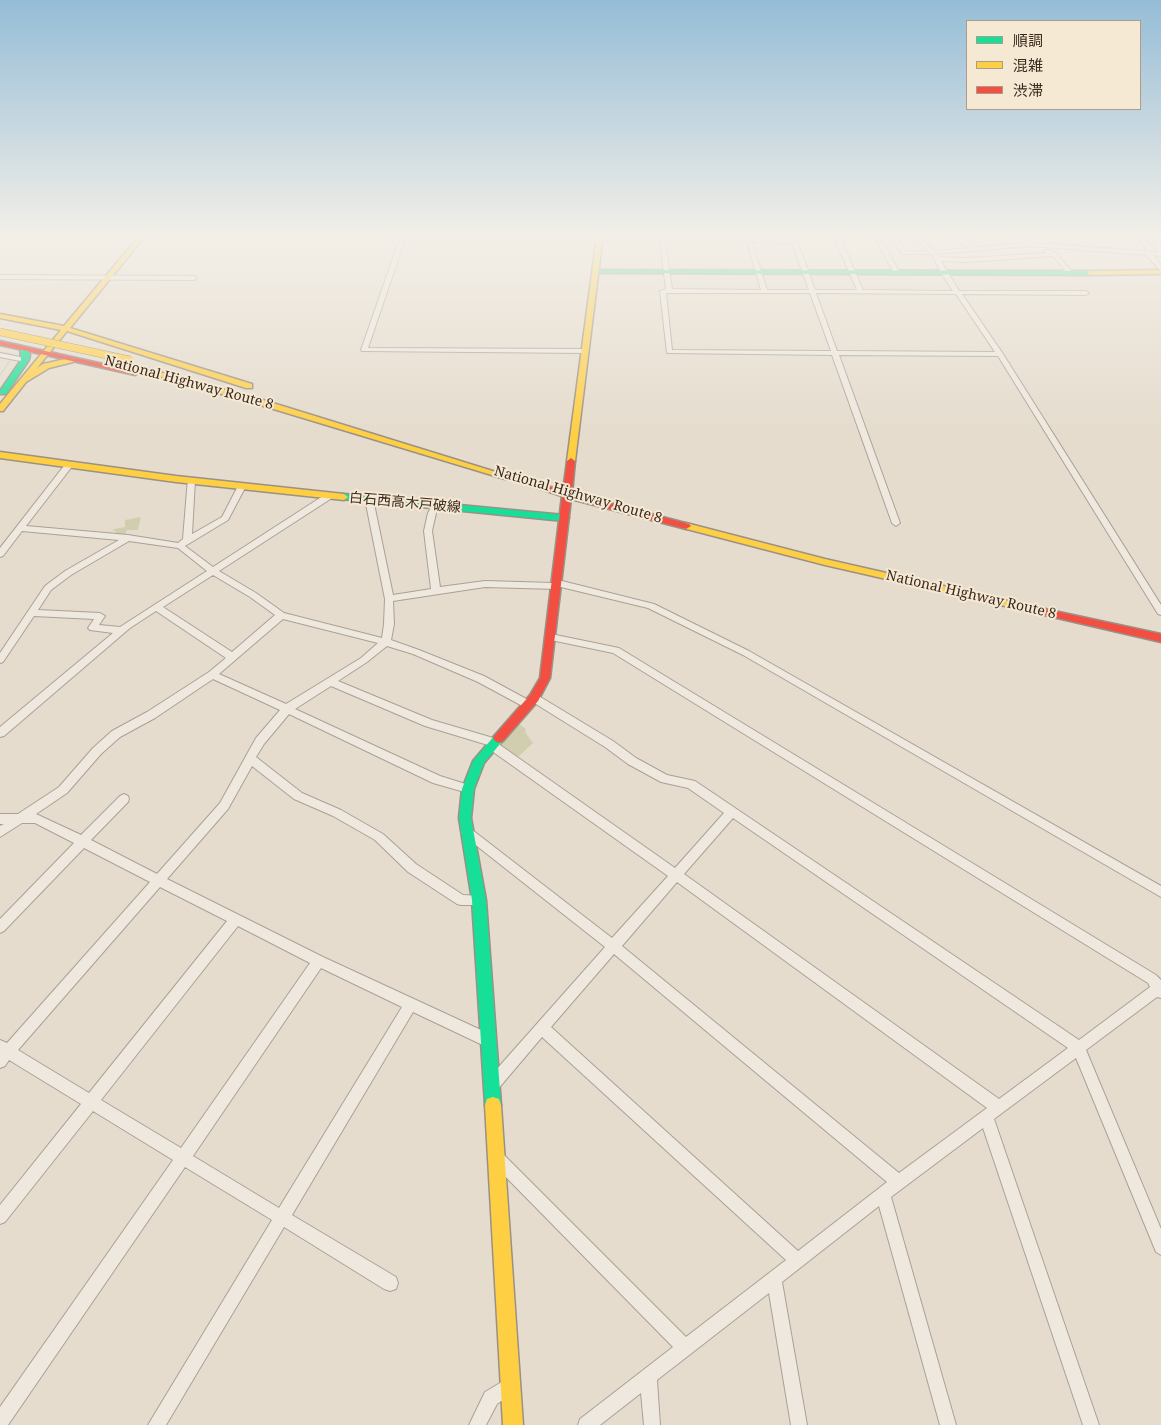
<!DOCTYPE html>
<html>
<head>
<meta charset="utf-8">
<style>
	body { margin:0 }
	#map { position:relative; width:1161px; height:1425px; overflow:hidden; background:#e5dccd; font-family:"Noto Serif","Noto Sans JP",serif }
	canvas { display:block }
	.legend { position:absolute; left:966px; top:20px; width:175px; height:90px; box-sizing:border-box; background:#f6e9d3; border:1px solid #ab9c8b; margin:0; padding:6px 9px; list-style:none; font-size:15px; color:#3a291e }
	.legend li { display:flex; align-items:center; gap:10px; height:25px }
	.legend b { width:25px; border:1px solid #ab9c8b }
</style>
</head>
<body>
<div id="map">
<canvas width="1161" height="1425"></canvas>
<ul class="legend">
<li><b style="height:6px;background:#16e098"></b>順調</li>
<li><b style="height:6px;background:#ffcf43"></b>混雑</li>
<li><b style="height:6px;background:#f24e42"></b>渋滞</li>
</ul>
</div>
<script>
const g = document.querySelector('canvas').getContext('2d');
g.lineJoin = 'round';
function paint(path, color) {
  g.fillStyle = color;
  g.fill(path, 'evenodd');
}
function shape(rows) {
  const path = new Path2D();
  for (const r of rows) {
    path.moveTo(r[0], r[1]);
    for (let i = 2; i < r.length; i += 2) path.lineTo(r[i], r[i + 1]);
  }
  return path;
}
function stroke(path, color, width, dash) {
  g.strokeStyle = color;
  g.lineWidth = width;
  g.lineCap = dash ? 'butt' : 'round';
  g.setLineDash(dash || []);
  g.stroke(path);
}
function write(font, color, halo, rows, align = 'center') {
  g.font = font + ' "Noto Serif","Noto Sans JP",serif';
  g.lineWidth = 4;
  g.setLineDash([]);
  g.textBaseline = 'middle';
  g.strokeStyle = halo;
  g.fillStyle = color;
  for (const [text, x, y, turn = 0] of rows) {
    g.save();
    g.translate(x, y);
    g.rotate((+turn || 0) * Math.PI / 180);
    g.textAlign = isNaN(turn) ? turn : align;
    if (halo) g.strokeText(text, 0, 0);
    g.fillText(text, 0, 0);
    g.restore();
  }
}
const green = shape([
	[408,235,488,235,487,239,406,239]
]);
const cemetery = shape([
	[141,517,138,530,127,530,125,535,115,534,116,531,113,531,114,529,125,527,125,520],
	[519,724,526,729,525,732,533,743,517,758,499,746]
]);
const stream = shape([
	[0,352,14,355,0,375]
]);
const street = shape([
	[401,235,407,235,405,238,598,239,746,239,745,237,748,235,751,239,791,239,789,235,795,235,815,290,857,290,833,235,839,235,863,290,953,291,941,273,932,254,902,254,890,235,896,235,906,251,928,251,910,235,916,235,935,251,969,248,950,235,957,235,975,247,1024,243,1014,235,1021,235,1031,243,1035,243,1146,251,1146,248,1135,235,1141,235,1152,248,1151,252,1158,252,1151,235,1157,235,1161,246,1161,256,1153,255,1161,265,1161,271,1146,255,1029,246,937,254,939,257,967,258,1047,253,1044,251,1045,250,1049,250,1056,253,1072,272,1072,274,1068,274,1053,256,967,262,941,261,959,291,1086,291,1089,293,1086,295,962,294,1003,354,1161,605,1161,615,1158,614,998,356,839,355,900,523,896,526,892,523,832,355,667,353,660,291,666,289,660,242,404,242,368,348,585,349,588,351,585,353,362,351,361,350,401,235],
	[665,242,747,242,761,290,672,289,665,242],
	[752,242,792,243,809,290,767,290,752,242],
	[666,293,810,293,831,351,672,350,666,293],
	[816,293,956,294,995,352,837,351,816,293],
	[873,235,879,235,900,273,899,274,894,273,873,235],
	[0,275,194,276,197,278,194,280,0,279,0,275],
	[0,353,25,358,28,360,25,362,0,357,0,353],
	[67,462,73,462,74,464,26,526,128,535,178,543,183,539,188,478,191,478,195,480,192,534,222,517,239,484,245,484,246,486,228,520,185,546,213,567,326,494,332,494,332,498,219,571,256,593,284,613,382,638,384,624,385,599,365,499,369,497,373,499,393,595,431,589,424,531,428,513,433,504,439,504,440,506,436,513,432,531,440,587,485,581,554,583,558,580,654,604,749,651,1161,886,1161,897,743,655,648,608,561,587,557,589,485,587,393,601,394,624,391,640,419,650,484,676,532,702,533,705,528,709,478,682,413,654,387,646,367,662,338,681,432,720,500,740,501,743,500,745,675,868,724,813,688,788,661,782,628,764,605,747,531,701,529,698,531,695,537,695,613,741,636,758,667,775,695,781,1079,1040,1150,987,1148,983,613,653,551,640,546,637,551,634,619,648,1156,975,1161,980,1161,998,1157,997,1086,1050,1161,1229,1161,1255,1156,1252,1076,1058,994,1119,1099,1425,1083,1425,983,1128,891,1197,956,1425,940,1425,879,1206,782,1282,807,1425,791,1425,769,1293,657,1380,660,1425,644,1425,641,1393,600,1425,578,1425,580,1419,673,1347,493,1164,491,1159,493,1154,498,1152,503,1154,686,1337,786,1260,542,1037,498,1089,493,1091,488,1089,486,1084,488,1079,605,947,463,835,461,832,463,829,467,827,471,829,612,938,668,876,489,749,488,745,425,726,331,686,295,709,440,776,472,786,473,789,472,792,468,793,433,783,289,714,264,744,256,757,302,793,341,810,383,834,416,864,463,895,483,896,485,900,483,904,479,905,461,905,457,904,408,872,375,840,333,816,294,799,252,766,228,809,167,879,323,957,494,1036,496,1041,494,1046,489,1048,413,1012,292,1215,396,1277,398,1283,396,1289,390,1291,384,1289,284,1227,166,1425,148,1425,272,1220,185,1167,8,1425,0,1425,0,1407,173,1160,93,1111,5,1222,0,1224,0,1205,81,1104,9,1060,5,1066,0,1068,0,1040,7,1043,150,882,84,848,4,931,0,933,0,919,74,843,35,823,22,823,0,837,0,826,4,824,0,824,0,814,18,814,59,787,93,748,112,731,147,712,209,672,226,658,156,611,130,628,4,736,0,737,0,727,113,633,90,630,88,628,94,619,34,616,3,662,0,663,0,653,45,586,65,571,119,540,22,531,3,556,0,557,0,548,67,462],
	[129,541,178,548,207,571,120,627,99,625,105,616,100,613,38,610,51,590,71,575,129,541],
	[213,575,250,597,275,615,232,652,163,607,213,575],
	[283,619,378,643,361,658,286,704,219,674,283,619],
	[213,679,280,710,256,738,220,803,157,874,91,840,128,802,129,799,128,796,124,794,120,796,81,835,36,814,67,793,101,754,120,737,155,718,213,679],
	[733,818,1068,1048,999,1099,684,874,733,818],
	[677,882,987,1108,899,1173,622,946,677,882],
	[160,887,227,921,89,1093,18,1050,160,887],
	[238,926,310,963,181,1148,101,1100,238,926],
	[614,954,887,1182,798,1251,551,1027,614,954],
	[321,968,402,1007,279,1208,193,1156,321,968],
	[510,1377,516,1379,518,1385,516,1391,497,1404,486,1425,469,1425,485,1392,510,1377]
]);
const fast = shape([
	[596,270,1090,271,1093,273,1090,275,594,273,594,271,596,270],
	[20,346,27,348,30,355,29,360,6,394,0,394,0,391,21,360,20,346],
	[344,494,564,515,569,518,564,521,341,499,341,495,344,494],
	[499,733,503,735,505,738,484,763,474,789,471,818,486,900,501,1105,499,1111,493,1113,487,1111,485,1105,472,900,459,818,462,789,473,761,495,735,499,733]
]);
const slow = shape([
	[140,235,146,235,70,328,252,384,252,388,246,388,67,331,37,368,43,364,70,358,74,360,73,362,49,368,26,382,3,411,0,411,0,404,61,330,0,318,0,314,64,326,140,235],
	[597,235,603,235,575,461,571,464,567,461,597,235],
	[1161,270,1161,274,1090,275,1087,273,1090,271,1161,270],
	[122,362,263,400,512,477,511,479,505,479,257,404,122,366,122,362],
	[0,452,176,476,344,494,348,497,344,500,176,482,0,458,0,452],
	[686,523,825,559,1031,606,1036,609,1031,612,825,565,683,528,683,524,686,523],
	[493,1097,499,1099,501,1105,523,1425,503,1425,485,1105,487,1099,493,1097]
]);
const jam = shape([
	[0,341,135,371,139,373,135,375,0,345,0,341],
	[571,458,575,461,572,493,689,524,691,526,686,529,571,499,550,678,538,701,503,741,499,743,495,741,493,738,495,735,530,695,540,678,562,496,504,477,508,474,563,491,567,461,571,458],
	[1031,606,1161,634,1161,642,1027,611,1026,609,1027,607,1031,606]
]);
const slowBridge = shape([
	[0,332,130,360]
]);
const farStreetnames = [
	["National Highway Route 8",189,383,15],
	["National Highway Route 8",578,495,16],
	["白石西高木戸破線",405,503,5],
	["National Highway Route 8",971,595,13]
];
paint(green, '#d7d4af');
paint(cemetery, '#d1ceaf');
stroke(stream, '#b9cabe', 1);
stroke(street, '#aaa196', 2);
stroke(fast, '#9a9186', 3);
stroke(slow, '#9a9186', 3);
stroke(jam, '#9a9186', 3);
paint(street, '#eee8df');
paint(fast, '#16e098');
paint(slow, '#ffcf43');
paint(jam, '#f24e42');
stroke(slowBridge, '#90877d', 8, []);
stroke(slowBridge, '#ffcf43', 7);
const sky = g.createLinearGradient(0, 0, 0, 435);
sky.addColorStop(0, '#95bdd7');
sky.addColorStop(0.54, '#f3efe8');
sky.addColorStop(1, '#f3efe800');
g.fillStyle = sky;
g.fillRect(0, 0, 1161, 435);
write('14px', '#3a291e', '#f6e9d3', farStreetnames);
</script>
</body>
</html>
